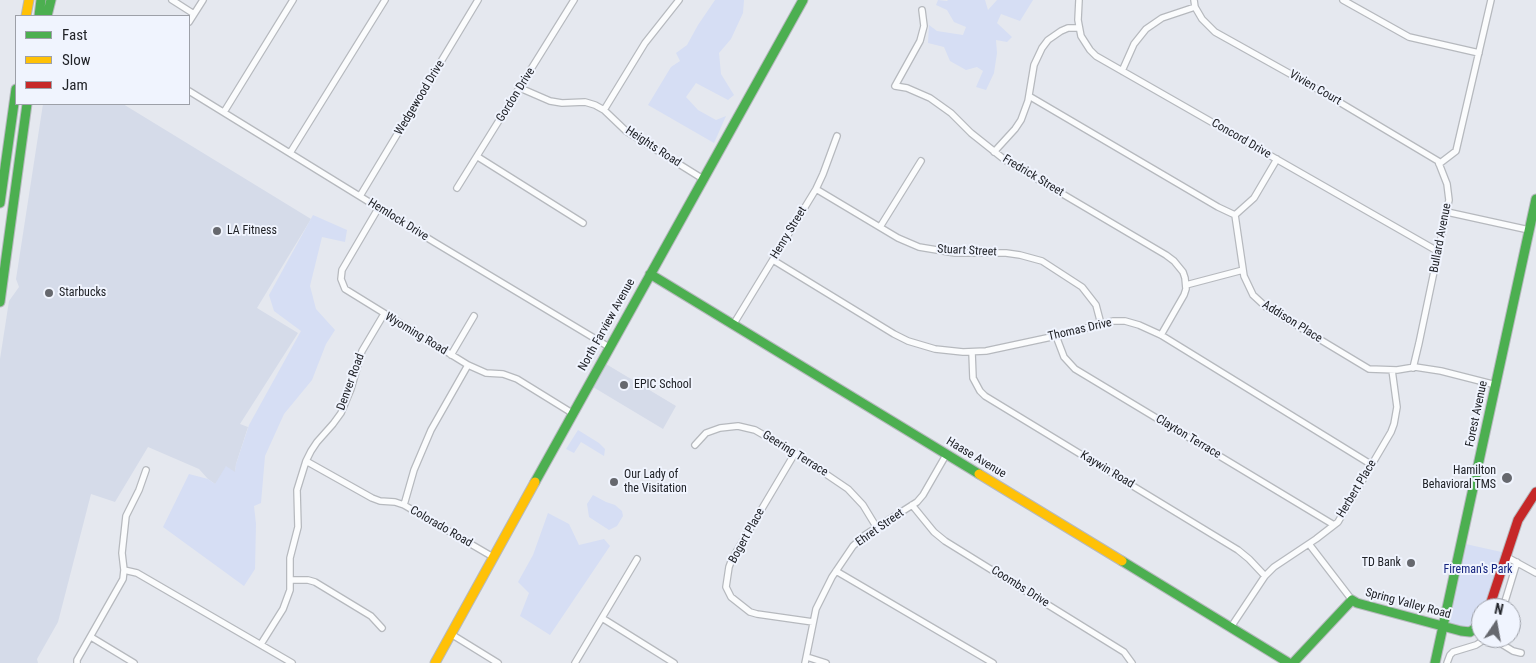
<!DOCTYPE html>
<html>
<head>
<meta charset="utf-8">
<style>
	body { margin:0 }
	#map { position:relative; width:1536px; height:663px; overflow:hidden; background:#e5e8ef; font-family:"Roboto Condensed",sans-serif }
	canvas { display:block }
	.legend { position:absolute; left:15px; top:15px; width:175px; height:90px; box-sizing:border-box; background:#f0f4fe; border:1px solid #9da0a8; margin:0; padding:6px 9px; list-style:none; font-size:15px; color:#212328 }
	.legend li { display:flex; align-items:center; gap:10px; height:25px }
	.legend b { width:25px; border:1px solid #9da0a8 }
	.north { position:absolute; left:1471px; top:598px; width:50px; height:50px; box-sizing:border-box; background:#f0f4fe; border:1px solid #9da0a8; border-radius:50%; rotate:12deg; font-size:14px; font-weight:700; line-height:20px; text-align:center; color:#212328 }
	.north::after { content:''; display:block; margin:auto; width:18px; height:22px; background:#66686e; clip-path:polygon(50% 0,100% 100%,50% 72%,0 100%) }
</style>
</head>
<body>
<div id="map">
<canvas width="1536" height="663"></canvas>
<ul class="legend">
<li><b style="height:6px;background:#4caf50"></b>Fast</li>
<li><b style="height:6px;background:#ffc107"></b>Slow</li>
<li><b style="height:6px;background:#c62828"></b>Jam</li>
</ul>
<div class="north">N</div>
</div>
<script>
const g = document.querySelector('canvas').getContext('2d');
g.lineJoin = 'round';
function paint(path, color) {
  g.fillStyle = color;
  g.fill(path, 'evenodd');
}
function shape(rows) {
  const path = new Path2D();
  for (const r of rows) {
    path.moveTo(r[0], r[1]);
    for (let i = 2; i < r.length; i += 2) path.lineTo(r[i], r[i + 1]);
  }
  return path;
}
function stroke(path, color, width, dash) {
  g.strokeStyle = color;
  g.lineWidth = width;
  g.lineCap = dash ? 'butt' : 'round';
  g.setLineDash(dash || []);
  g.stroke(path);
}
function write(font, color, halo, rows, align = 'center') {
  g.font = font + ' "Roboto Condensed",sans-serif';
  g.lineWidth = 4;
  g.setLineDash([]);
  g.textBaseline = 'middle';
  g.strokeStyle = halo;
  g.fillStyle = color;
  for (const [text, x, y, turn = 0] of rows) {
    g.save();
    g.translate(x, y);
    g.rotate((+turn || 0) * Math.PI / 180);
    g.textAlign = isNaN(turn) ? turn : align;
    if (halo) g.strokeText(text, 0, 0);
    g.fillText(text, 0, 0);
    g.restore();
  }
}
const built = shape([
	[43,104,123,104,311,219,257,308,298,333,240,424,248,427,236,464,235,472,215,484,208,479,199,469,148,447,115,502,91,494,58,622,37,659,38,663,0,663,0,359,9,301,19,287,16,279],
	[601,361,676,406,663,429,588,384]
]);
const green = shape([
	[715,0,744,0,743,13,731,39,719,53,721,74,734,95,728,100,696,83,686,97,698,110,716,120,726,116,714,143,648,105,671,67,680,61,676,53,687,45,698,25],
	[938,0,947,1,948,0,985,0,988,10,997,0,1033,0,1020,21,1001,14,997,23,1012,37,1007,42,996,40,997,53,994,73,986,90,976,87,983,71,977,67,966,70,950,61,944,47,928,43,929,25,937,31,963,35,966,27,954,22,947,10,936,5],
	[313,215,347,230,345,242,322,237,310,286,316,309,335,330,326,344,312,380,284,414,265,456,261,503,254,506,256,524,255,569,244,586,163,527,189,474,208,479,215,484,226,466,235,472,236,464,249,425,301,331,274,311,269,295],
	[578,430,599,443,605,449,604,456,581,442,574,453,566,449],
	[593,495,606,502,615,505,622,511,623,516,617,526,609,530,589,517,587,504],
	[548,513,569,524,579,545,604,539,610,546,550,635,520,616,529,593,518,582,533,555],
	[1461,543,1506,553,1489,608,1481,608,1481,624,1476,628,1443,627]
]);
const street = shape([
	[172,0,194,14],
	[1079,0,1078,20,1081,36,1090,50,1096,56,1439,252],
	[1194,0,1195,7,1202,19,1215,32,1319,90,1438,161,1447,184,1449,200,1419,343,1413,368],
	[1343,0,1409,37,1479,53],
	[922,10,924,26,920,41,895,86,907,88,930,98,951,113,971,133,1005,160,1166,255,1174,261,1183,272,1185,278,1186,289,1184,295,1161,335],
	[189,22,203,0],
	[1122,71,1134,44,1146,29,1162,18,1195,7],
	[520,88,550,101,562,103,585,102,595,105,604,110,626,131,703,179],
	[189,91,434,242,609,347],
	[1029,96,1218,207,1235,215],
	[604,110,645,43,679,0],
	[224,112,293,0],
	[994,152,1015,129,1021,120,1028,101,1034,65,1042,48,1048,40,1061,31,1068,28,1079,28],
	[290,153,385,0],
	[478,157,583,223],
	[1439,164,1456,151,1491,0],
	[457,188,574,0],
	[816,189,898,238,919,247,955,253,1006,253,1020,255,1042,261,1082,287,1096,305,1101,324],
	[360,196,478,0],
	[379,207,342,270,341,279,345,289,468,365,486,373,503,374,517,379,572,413],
	[1447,212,1529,230],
	[1235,215,1244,276,1253,295,1266,307,1369,369,1397,370,1415,367,1441,371,1496,385],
	[1235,215,1254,198,1277,159],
	[880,227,921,161],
	[773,260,894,334,908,341,935,349,963,352,986,351,1056,336,1113,321,1125,321,1139,325,1161,335,1372,465],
	[1186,285,1243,270],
	[733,325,816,189,823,174,837,136],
	[1056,336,1064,357,1075,369,1334,525],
	[972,352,973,378,980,391,985,396,1238,550,1249,559,1265,576],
	[451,355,474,316],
	[695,445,706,433,720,428,738,426,755,430,795,453,848,489,863,505,877,528],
	[795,453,732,559,729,567,726,587,731,597,750,612,757,614,813,622],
	[306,461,372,498,380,501,395,502,404,505,493,557],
	[404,505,414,470,431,430,468,365],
	[912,505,934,532,945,541,1124,652,1132,663],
	[1309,544,1352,600],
	[1505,556,1536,573],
	[124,570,137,573,292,663],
	[836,571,993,663],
	[291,580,308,580,315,582,371,616,382,628],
	[1503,608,1517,562],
	[602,618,674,663],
	[1231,627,1265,576,1274,567,1316,539,1338,522,1391,432,1394,424,1397,407,1392,370],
	[451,634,498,663],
	[91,637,134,663],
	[1492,638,1513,651,1521,653],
	[261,644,283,609,290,590,290,558,298,527,297,490,306,461,311,451,317,442,333,424,341,413,351,389,362,351,384,314],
	[807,657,826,663],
	[77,663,77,660,123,579,124,570,122,553,126,516,139,490,146,470],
	[575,663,637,559],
	[805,663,816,609,832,577,853,546,865,535,917,502,923,495,946,455],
	[1447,663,1450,655,1453,652,1476,645,1487,638]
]);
const fast = shape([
	[39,16,41,0],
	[47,16,51,0],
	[0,203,16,89],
	[650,274,979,474],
	[0,302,27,104],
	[535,482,803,0],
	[1122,561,1289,663],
	[1293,663,1352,600,1357,603,1461,631,1470,632,1481,624],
	[1435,663,1536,199]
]);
const slow = shape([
	[26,16,29,0],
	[979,474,1122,561],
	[435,663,535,482]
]);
const jam = shape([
	[1489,608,1518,520,1536,492]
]);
const markers = [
	[217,231,5,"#66686e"],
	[49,293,5,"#66686e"],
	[624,385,5,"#66686e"],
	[1507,478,6,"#66686e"],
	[614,482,5,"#66686e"],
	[1411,563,5,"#66686e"]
];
const streetNames = [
	["Vivien Court",1315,88,30],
	["Gordon Drive",516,95,-58],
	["Wedgewood Drive",420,98,-59],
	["Concord Drive",1241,139,30],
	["Heights Road",653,147,33],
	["Fredrick Street",1033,176,31],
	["Hemlock Drive",398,220,32],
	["Henry Street",789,233,-59],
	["Bullard Avenue",1441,238,-79],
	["Stuart Street",967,251,3],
	["Addison Place",1292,322,32],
	["North Farview Avenue",607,325,-61],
	["Thomas Drive",1080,330,-13],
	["Wyoming Road",416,334,31],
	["Denver Road",351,382,-70],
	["Forest Avenue",1477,414,-78],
	["Clayton Terrace",1188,437,31],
	["Geering Terrace",795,454,32],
	["Haase Avenue",976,458,31],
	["Kaywin Road",1107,470,31],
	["Herbert Place",1357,489,-59],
	["Colorado Road",441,527,30],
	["Ehret Street",880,528,-35],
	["Bogert Place",747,536,-61],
	["Coombs Drive",1020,587,32],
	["Spring Valley Road",1408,604,15]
];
const poiNames = [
	["LA Fitness",227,231],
	["Starbucks",59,293],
	["EPIC School",634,385],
	["Hamilton",1496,471,"right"],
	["Behavioral TMS",1496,485,"right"],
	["Our Lady of",624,475],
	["the Visitation",624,489],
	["TD Bank",1401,563,"right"]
];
const parkNames = [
	["Fireman's Park",1478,570]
];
paint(built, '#d5dbe9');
paint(green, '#d6def4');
stroke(street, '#b6b9be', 8);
stroke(fast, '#b6b9be', 11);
stroke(slow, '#b6b9be', 11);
stroke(jam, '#b6b9be', 11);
stroke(street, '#fbfcfd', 5.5);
stroke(fast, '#4caf50', 9);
stroke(slow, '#ffc107', 9);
stroke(jam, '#c62828', 9);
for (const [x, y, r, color] of markers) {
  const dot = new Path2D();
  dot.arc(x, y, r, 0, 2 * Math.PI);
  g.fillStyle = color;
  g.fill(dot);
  stroke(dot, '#f0f4fe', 2);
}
write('12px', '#212328', '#f0f4fe', streetNames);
write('12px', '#212328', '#f0f4fe', poiNames, 'left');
write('12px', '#16257f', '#f0f4fe', parkNames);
</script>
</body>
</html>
